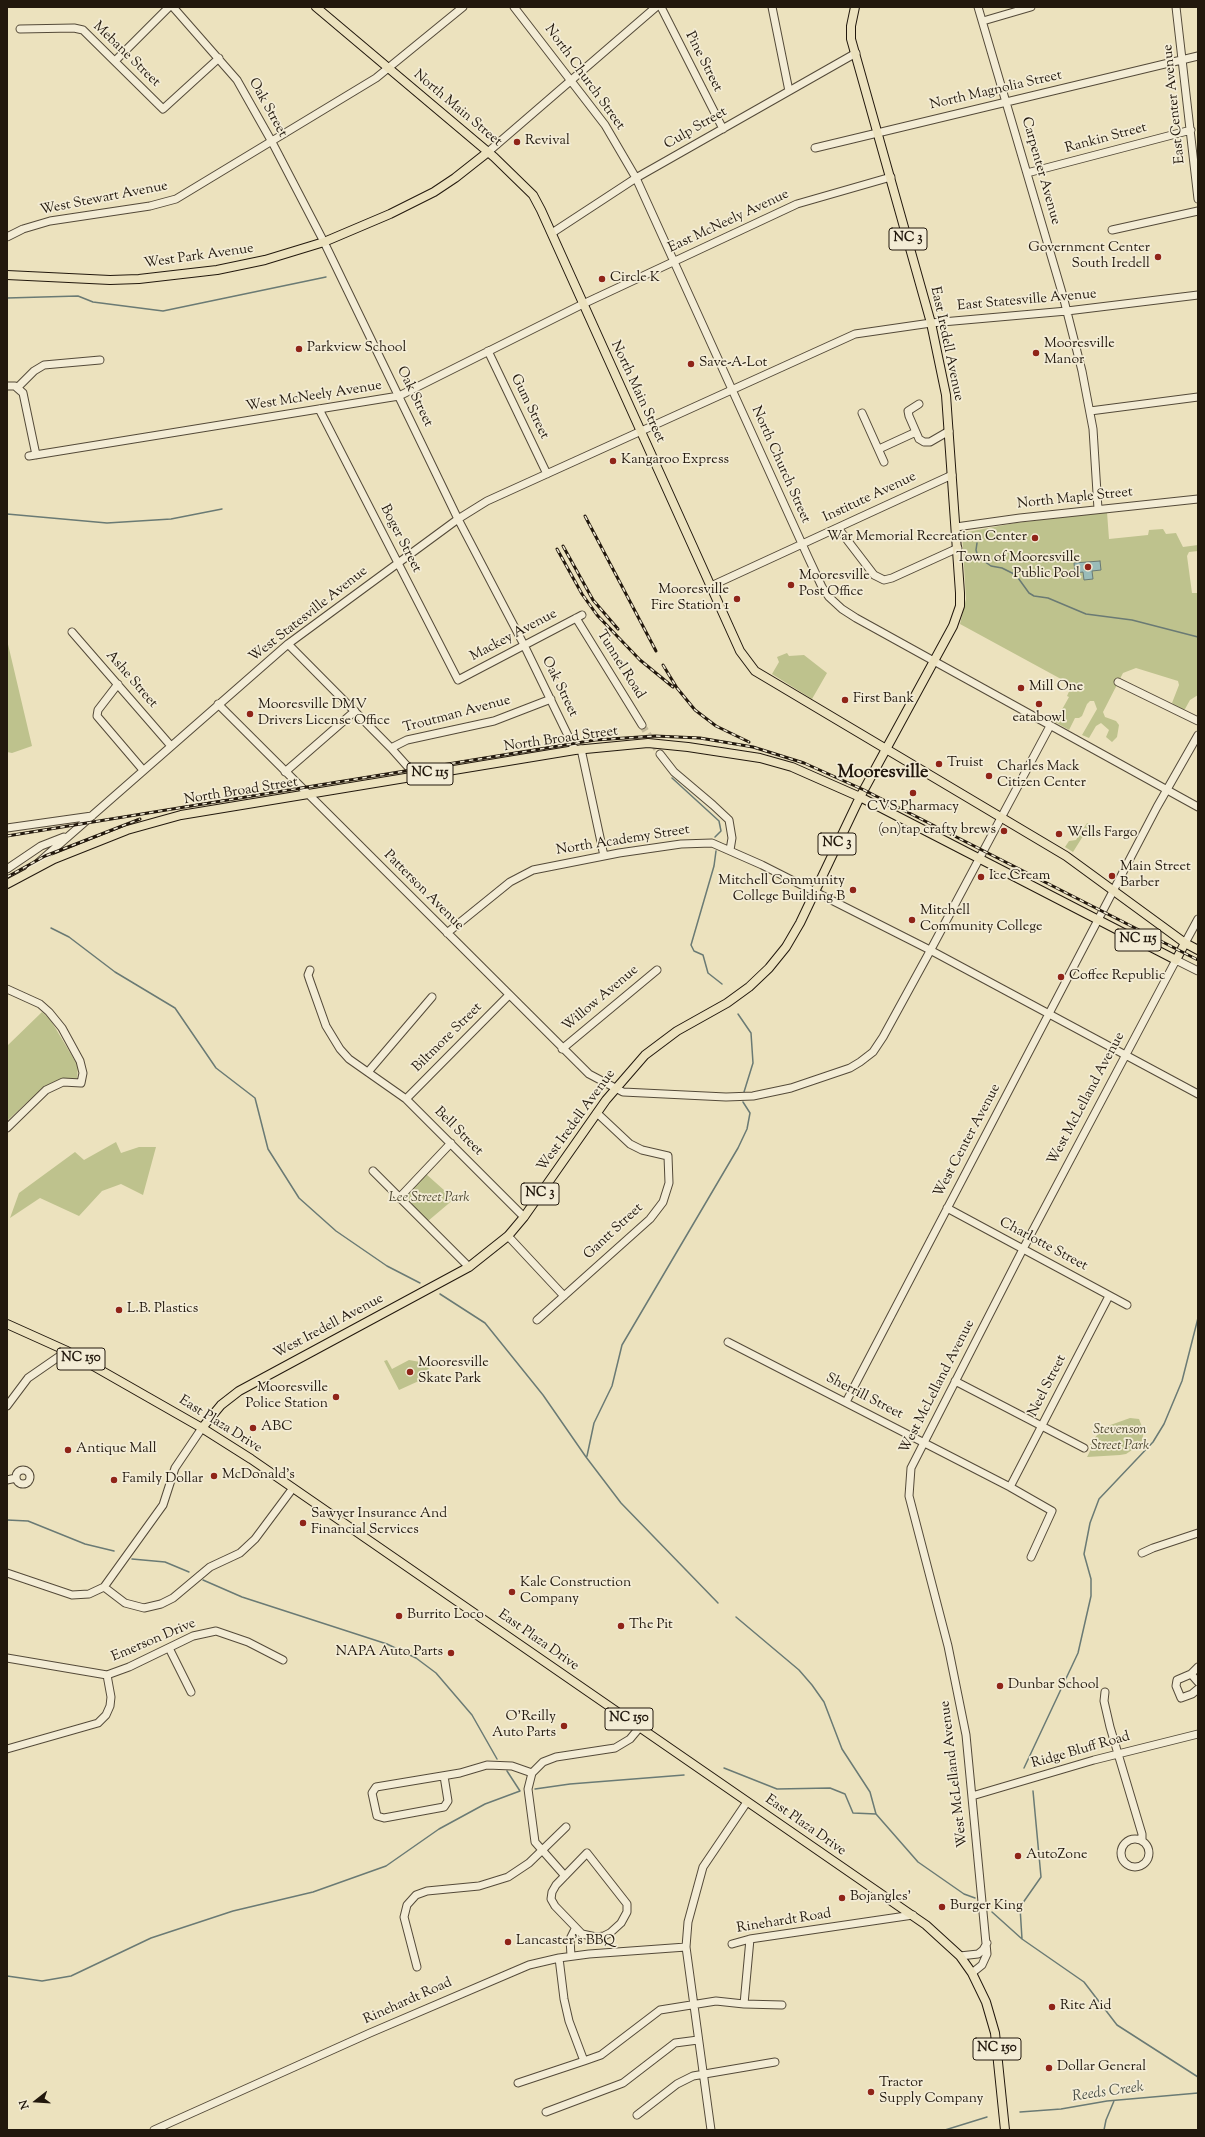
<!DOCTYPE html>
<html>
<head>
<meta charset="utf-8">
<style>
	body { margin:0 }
	#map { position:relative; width:1205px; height:2137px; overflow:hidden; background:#ece2be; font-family:"Sorts Mill Goudy",serif }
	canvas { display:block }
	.frame { position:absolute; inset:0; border:8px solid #22180d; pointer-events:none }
	.north { position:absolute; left:16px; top:2081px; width:40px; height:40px; -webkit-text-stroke:3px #f3ecd5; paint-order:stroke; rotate:253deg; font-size:11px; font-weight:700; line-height:16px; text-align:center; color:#22180d }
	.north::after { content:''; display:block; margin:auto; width:14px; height:18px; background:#22180d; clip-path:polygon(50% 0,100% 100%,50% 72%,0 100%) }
</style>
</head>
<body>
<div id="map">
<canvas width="1205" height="2137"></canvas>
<div class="frame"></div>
<div class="north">N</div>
</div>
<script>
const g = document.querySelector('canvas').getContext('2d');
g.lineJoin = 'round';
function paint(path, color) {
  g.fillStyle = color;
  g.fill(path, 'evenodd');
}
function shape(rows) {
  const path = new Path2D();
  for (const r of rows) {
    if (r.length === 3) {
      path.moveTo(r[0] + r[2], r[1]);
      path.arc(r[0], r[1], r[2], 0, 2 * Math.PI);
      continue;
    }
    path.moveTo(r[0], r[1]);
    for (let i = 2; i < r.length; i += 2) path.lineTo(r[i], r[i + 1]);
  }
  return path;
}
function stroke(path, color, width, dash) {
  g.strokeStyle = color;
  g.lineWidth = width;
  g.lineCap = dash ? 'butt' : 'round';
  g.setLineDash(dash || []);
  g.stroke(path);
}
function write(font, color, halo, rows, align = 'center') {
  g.font = font + ' "Sorts Mill Goudy",serif';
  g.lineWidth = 3.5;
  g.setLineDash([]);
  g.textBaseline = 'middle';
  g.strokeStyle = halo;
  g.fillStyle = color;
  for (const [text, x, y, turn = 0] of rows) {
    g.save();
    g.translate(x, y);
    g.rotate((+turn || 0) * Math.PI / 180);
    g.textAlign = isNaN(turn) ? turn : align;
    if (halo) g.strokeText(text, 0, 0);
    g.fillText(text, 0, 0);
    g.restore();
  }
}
const green = shape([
	[1107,512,1109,539,1148,535,1149,530,1163,529,1166,534,1176,533,1183,547,1198,545,1198,551,1189,552,1187,556,1192,593,1198,593,1198,695,1190,700,1185,709,1182,710,1172,703,1179,685,1178,681,1136,668,1123,673,1103,712,1105,717,1116,721,1119,725,1117,737,1112,742,1106,737,1109,730,1101,723,1096,726,1089,738,1082,735,1097,709,1094,701,1090,701,1087,704,1082,716,1079,718,1075,718,1069,730,1055,722,1069,697,1067,696,1072,685,960,624,966,599,962,533,1015,523],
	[7,640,32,746,12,753,7,752],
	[787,653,789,656,804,655,827,673,812,699,772,674,779,662,777,657],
	[1087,823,1090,825,1073,852,1065,847,1069,841,1076,840],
	[42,1012,50,1019,75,1061,78,1066,77,1079,59,1080,42,1088,7,1121,7,1046],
	[116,1142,121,1153,139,1147,156,1147,143,1195,121,1184,102,1191,79,1216,40,1198,10,1218,19,1193,75,1152,84,1160],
	[426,1174,454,1199,428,1221,407,1200,406,1195],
	[387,1360,392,1369,409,1360,426,1363,432,1375,399,1390,384,1361],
	[1130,1418,1139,1419,1144,1432,1141,1444,1126,1454,1120,1455,1087,1457,1092,1447,1090,1445,1102,1428]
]);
const water = shape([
	[1100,561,1101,570,1092,571,1093,579,1084,580,1083,572,1075,573,1074,563,1100,561]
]);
const stream = shape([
	[7,298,78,296,93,302,163,311,326,277],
	[7,514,107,523,171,519,222,509],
	[977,543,976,550,978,557,991,566,1002,568,1016,575,1029,593,1034,596,1048,598,1086,614,1132,620,1198,637],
	[672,778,719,821,721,831,715,837],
	[716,851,714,866,691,945,694,951,703,955,708,973,722,984],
	[51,928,69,937,115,972,175,1008,216,1068,255,1098,268,1149,299,1198,336,1231,387,1266,420,1283],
	[738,1014,751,1033,753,1063,744,1092],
	[440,1294,485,1323,543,1395,586,1457,621,1503,718,1603],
	[587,1456,594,1423,612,1386,622,1345,738,1148,747,1129,750,1113,743,1102],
	[7,1520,28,1521,85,1544,114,1551],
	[132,1559,165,1562,189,1572],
	[203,1580,242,1597,387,1644,416,1658,436,1673,472,1715,497,1759],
	[736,1617,799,1670,812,1685,824,1702,842,1749,870,1792,876,1814,918,1862,964,1894,975,1898],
	[724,1768,777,1789,830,1788,845,1794,853,1813,876,1814],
	[1024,1768,1078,1653,1091,1596,1091,1579,1084,1554,1090,1523,1099,1499,1153,1442,1164,1424,1182,1381,1198,1318],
	[535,1789,570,1784,684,1775],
	[992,1912,1022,1939,1084,1982,1117,2025,1198,2077],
	[1022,1939,1020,1907,1041,1877,1033,1791],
	[7,1976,42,1981,71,1976,151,1938,233,1911,313,1892,386,1866,439,1829,485,1804,520,1791,507,1771],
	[1020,2112,1061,2109,1107,2101,1198,2093],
	[945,2130,987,2117],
	[1104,2130,1106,2120,1114,2101]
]);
const minorTunnel = shape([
	[642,725,660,754]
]);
const minor = shape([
	[173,7,237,80,272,142,324,242,458,519,524,645,575,750],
	[514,7,605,125,636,178,808,557,822,587,829,597,842,609,856,618,1198,807],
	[661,7,723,129],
	[772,7,789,91],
	[978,7,1063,296,1082,371,1093,429,1098,509],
	[1176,7,1198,199],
	[983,21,1031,7],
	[20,29,74,28,83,30,163,109,219,58],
	[115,61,169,7],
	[815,148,1198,56],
	[488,152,656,7],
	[1027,173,1191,130],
	[1112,230,1198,211],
	[552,233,636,178,856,53],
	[7,237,23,229,50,221,150,206,176,199,376,78,463,7],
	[488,351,547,474],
	[7,386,15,386,23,393,36,455],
	[18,387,34,371,44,365,100,360],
	[919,404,908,411,909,416,919,439,924,442,930,442,949,431],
	[319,409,458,680,582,615],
	[1090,411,1198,397],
	[862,413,884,462],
	[879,449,916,432],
	[29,456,399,396,583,304,797,204,891,177],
	[956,527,1020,518,1198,499],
	[838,528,874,575,884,580,892,578,958,548],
	[711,586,952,475],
	[576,618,642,725],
	[72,632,171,746],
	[288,644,391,748,416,776],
	[1118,682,1198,721],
	[118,684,98,710,97,716,143,770],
	[218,704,589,1074,623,1092,726,1097,753,1096,791,1088,850,1068,860,1062,873,1052,883,1037,929,953,1050,726],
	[391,748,407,740,494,721,551,699],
	[581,749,604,856],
	[660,754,674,772,713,805,729,820,732,838,730,850],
	[285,772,355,711],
	[7,828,92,816],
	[7,869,41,846,64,837],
	[30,870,288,644,458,519,487,501,855,334,931,323,1067,311,1198,295],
	[447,933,510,882,533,870,619,853,681,844,712,843,762,865,930,950,1198,1094],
	[1185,943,1198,919],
	[310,970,308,975,310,981,326,1026,340,1049,349,1059,406,1099,524,1217],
	[7,989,40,1004,49,1012,62,1028,80,1061,83,1073,81,1083,63,1082,46,1090,7,1128],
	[562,1049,657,970],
	[368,1072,432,997],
	[406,1099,509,995],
	[373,1171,469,1267],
	[399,1198,451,1143],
	[947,1208,1127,1305],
	[508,1236,564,1296],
	[537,1320,650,1219,663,1202,669,1183,668,1156,642,1150,630,1144,597,1113],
	[728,1342,1010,1487,1052,1511,1031,1557],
	[955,1381,1084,1448],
	[846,1402,1157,807,1198,735],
	[7,1406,28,1378,67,1351],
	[23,1477,7],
	[7,1480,16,1478],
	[1010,1487,1109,1296],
	[1142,1553,1153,1548,1198,1533],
	[7,1573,72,1595,89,1594,104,1587,163,1505,175,1468,202,1428],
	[104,1587,125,1603,144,1608,161,1604,173,1598,210,1567,240,1553,255,1539,293,1488],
	[169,1648,191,1692],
	[7,1658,107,1675,129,1667,193,1636,216,1631,248,1642,283,1660],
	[1191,1674,1198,1667],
	[1198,1682,1191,1674,1177,1680,1176,1686,1181,1698,1192,1694,1198,1689],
	[1105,1692,1104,1701,1110,1727,1142,1834,1142,1840],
	[7,1749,98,1723,106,1715,110,1706,111,1697,107,1675],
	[444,1776,448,1801,444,1807,384,1818,377,1816,372,1793,376,1787,460,1773,487,1765,512,1766,532,1773],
	[972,1796,1094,1760,1198,1734],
	[1135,1853,14],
	[587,1853,627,1904,627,1912,621,1923,610,1933,604,1936,596,1937,582,1934,555,1906,551,1899,552,1892,556,1885,587,1853],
	[565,1876,535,1842,528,1789,532,1773,543,1762,556,1757,615,1748,630,1739,640,1727],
	[750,1939,744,2004,782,2005],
	[732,1944,750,1939,913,1915],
	[571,1956,570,1939,575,1929],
	[960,1956,978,1954,983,1950,987,1943],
	[559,1958,564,1999,569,2021,584,2061,601,2055,660,2010,716,2001,744,2004],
	[417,1967,404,1917,407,1905,416,1895,427,1891,479,1886,508,1877,529,1863,566,1827],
	[972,1973,982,1965,987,1954,966,1735,948,1646,909,1496,911,1468,1023,1249,1176,960,1198,971],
	[518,2083,584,2061],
	[546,2112,623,2083,675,2043,698,2040],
	[637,2115,677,2084,693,2076,775,2062],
	[154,2130,370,2033,529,1965,559,1958,589,1954,686,1947],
	[711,2130,686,1947,688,1922,703,1867,747,1802]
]);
const major = shape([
	[316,7,494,157,533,195,541,210,740,651,755,671,1066,856,1185,943,1198,950],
	[7,275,110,280,139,279,217,270,265,260,324,242,390,214,434,192,455,178,488,152],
	[7,884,54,859,127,830,181,815,575,750,648,743,688,747,760,758,792,767,860,797,1176,960,1185,943],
	[7,1324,67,1351,202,1428,251,1459,926,1925,960,1956,972,1973,986,2002,995,2033,1005,2130],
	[202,1428,221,1405,239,1391,469,1267,508,1236,524,1217,606,1100,645,1055,677,1031,727,1003,749,987,769,968,786,947,800,923,860,797,953,626,960,606,960,593,946,395,931,323,851,39,851,26,855,7]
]);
const rail = shape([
	[585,516,656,651],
	[563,546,593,600,618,629],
	[557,549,582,594,597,615,640,660,673,687],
	[663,665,677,688,695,710,716,726,749,742],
	[7,836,595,740,655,736,700,738,753,747,804,763,864,790,1198,960],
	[7,877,45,856,140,819]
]);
const markers = [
	[517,142,4,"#8f2418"],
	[1158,257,4,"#8f2418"],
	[602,279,4,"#8f2418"],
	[299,349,4,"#8f2418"],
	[1036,353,4,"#8f2418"],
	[691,364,4,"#8f2418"],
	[613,461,4,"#8f2418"],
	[1035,538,4,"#8f2418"],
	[1088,567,4,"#8f2418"],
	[791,585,4,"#8f2418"],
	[737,599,4,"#8f2418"],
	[1021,688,4,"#8f2418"],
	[845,700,4,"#8f2418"],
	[1039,704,4,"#8f2418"],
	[250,714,4,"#8f2418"],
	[939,764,4,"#8f2418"],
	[989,776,4,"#8f2418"],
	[913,793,4,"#8f2418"],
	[1004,831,4,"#8f2418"],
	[1059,834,4,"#8f2418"],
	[1112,876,4,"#8f2418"],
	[981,877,4,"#8f2418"],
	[853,890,4,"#8f2418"],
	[912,920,4,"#8f2418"],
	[1061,977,4,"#8f2418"],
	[119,1310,4,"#8f2418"],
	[410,1372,4,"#8f2418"],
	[336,1397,4,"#8f2418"],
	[253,1428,4,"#8f2418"],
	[68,1450,4,"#8f2418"],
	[214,1476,4,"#8f2418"],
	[114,1480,4,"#8f2418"],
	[303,1523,4,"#8f2418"],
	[512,1592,4,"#8f2418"],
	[399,1616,4,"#8f2418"],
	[621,1626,4,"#8f2418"],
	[451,1653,4,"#8f2418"],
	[1000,1686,4,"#8f2418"],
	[564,1726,4,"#8f2418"],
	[1018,1856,4,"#8f2418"],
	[842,1898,4,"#8f2418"],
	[942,1907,4,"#8f2418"],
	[508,1942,4,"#8f2418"],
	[1052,2007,4,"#8f2418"],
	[1049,2068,4,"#8f2418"],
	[871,2092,4,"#8f2418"]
];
const shields = [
	[908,239,38],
	[430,774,46],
	[837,844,38],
	[1138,940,46],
	[540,1194,38],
	[81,1359,48],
	[629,1719,48],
	[997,2049,48]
];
const shieldNames = [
	["NC 3",908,239],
	["NC 115",430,774],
	["NC 3",837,844],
	["NC 115",1138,940],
	["NC 3",540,1194],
	["NC 150",81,1359],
	["NC 150",629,1719],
	["NC 150",997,2049]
];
const streetNames = [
	["Mebane Street",126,55,44],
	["Pine Street",703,62,63],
	["North Church Street",584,78,54],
	["North Magnolia Street",996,91,-13],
	["East Center Avenue",1175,104,-96],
	["Oak Street",267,108,61],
	["North Main Street",457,109,40],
	["Culp Street",696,129,-30],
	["Rankin Street",1106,139,-15],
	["Carpenter Avenue",1040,171,74],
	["West Stewart Avenue",104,199,-11],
	["East McNeely Avenue",729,222,-25],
	["West Park Avenue",199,257,-8],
	["East Statesville Avenue",1027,301,-5],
	["East Iredell Avenue",946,344,78],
	["North Main Street",637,392,65],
	["West McNeely Avenue",314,397,-9],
	["Oak Street",414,397,64],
	["Gum Street",529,407,64],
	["North Church Street",780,465,66],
	["Institute Avenue",870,498,-25],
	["North Maple Street",1075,499,-6],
	["Boger Street",400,539,63],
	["West Statesville Avenue",309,615,-38],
	["Mackey Avenue",514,636,-28],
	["Tunnel Road",620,665,58],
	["Ashe Street",131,680,49],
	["Oak Street",559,687,64],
	["Troutman Avenue",457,715,-15],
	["North Broad Street",561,740,-8],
	["North Broad Street",241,792,-9],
	["North Academy Street",623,841,-9],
	["Patterson Avenue",423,891,45],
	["Willow Avenue",601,999,-40],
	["Biltmore Street",448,1038,-45],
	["West McLelland Avenue",1087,1099,-62],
	["West Iredell Avenue",577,1121,-54],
	["Bell Street",458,1132,45],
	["West Center Avenue",968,1141,-62],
	["Gantt Street",614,1232,-43],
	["Charlotte Street",1043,1245,28],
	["West Iredell Avenue",329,1327,-28],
	["Neel Street",1048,1386,-63],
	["West McLelland Avenue",938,1387,-63],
	["Sherrill Street",864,1397,27],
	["East Plaza Drive",220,1425,32],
	["Emerson Drive",154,1641,-23],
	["East Plaza Drive",538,1641,35],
	["Ridge Bluff Road",1081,1751,-16],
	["West McLelland Avenue",955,1774,-97],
	["East Plaza Drive",805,1826,35],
	["Rinehardt Road",784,1922,-9],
	["Rinehardt Road",408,2002,-24]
];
const poiNames = [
	["Revival",525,142],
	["Government Center",1150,249,"right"],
	["South Iredell",1150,265,"right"],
	["Circle K",610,279],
	["Mooresville",1044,345],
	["Manor",1044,361],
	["Parkview School",307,349],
	["Save-A-Lot",699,364],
	["Kangaroo Express",621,461],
	["War Memorial Recreation Center",1027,538,"right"],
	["Town of Mooresville",1080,559,"right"],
	["Public Pool",1080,575,"right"],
	["Mooresville",799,577],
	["Post Office",799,593],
	["Mooresville",729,591,"right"],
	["Fire Station 1",729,607,"right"],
	["Mill One",1029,688],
	["First Bank",853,700],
	["Mooresville DMV",258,706],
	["Drivers License Office",258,722],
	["eatabowl",1039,719,"center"],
	["Truist",947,764],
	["Charles Mack",997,768],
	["Citizen Center",997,784],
	["CVS Pharmacy",913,808,"center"],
	["(on)tap crafty brews",996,831,"right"],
	["Wells Fargo",1067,834],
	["Main Street",1120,868],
	["Barber",1120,884],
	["Ice Cream",989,877],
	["Mitchell Community",845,882,"right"],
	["College Building B",845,898,"right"],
	["Mitchell",920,912],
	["Community College",920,928],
	["Coffee Republic",1069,977],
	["L.B. Plastics",127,1310],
	["Mooresville",418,1364],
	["Skate Park",418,1380],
	["Mooresville",328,1389,"right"],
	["Police Station",328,1405,"right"],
	["ABC",261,1428],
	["Antique Mall",76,1450],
	["McDonald's",222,1476],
	["Family Dollar",122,1480],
	["Sawyer Insurance And",311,1515],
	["Financial Services",311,1531],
	["Kale Construction",520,1584],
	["Company",520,1600],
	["Burrito Loco",407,1616],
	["The Pit",629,1626],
	["NAPA Auto Parts",443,1653,"right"],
	["Dunbar School",1008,1686],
	["O'Reilly",556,1718,"right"],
	["Auto Parts",556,1734,"right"],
	["AutoZone",1026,1856],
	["Bojangles'",850,1898],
	["Burger King",950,1907],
	["Lancaster’s BBQ",516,1942],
	["Rite Aid",1060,2007],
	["Dollar General",1057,2068],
	["Tractor",879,2084],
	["Supply Company",879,2100]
];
const parkNames = [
	["Lee Street Park",429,1199],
	["Stevenson",1120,1431],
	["Street Park",1120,1447]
];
const waterNames = [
	["Reeds Creek",1108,2093,-8]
];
const districtNames = [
	["Mooresville",883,774]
];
paint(green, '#bec28d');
paint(water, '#9abcb9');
stroke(water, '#6a7a74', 1);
stroke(stream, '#6a7a74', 1.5);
stroke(minorTunnel, '#c4ba9b', 7, [7, 3.5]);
stroke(minor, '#544a39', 9);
stroke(major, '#22180d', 10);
stroke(minor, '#f3ecd5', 7);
stroke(major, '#ece2be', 8);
stroke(rail, '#22180d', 3);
stroke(rail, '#f3ecd5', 1.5, [4.5]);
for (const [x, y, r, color] of markers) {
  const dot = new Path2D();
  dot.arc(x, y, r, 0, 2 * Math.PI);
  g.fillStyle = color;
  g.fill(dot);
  stroke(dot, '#f3ecd5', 1.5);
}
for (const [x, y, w] of shields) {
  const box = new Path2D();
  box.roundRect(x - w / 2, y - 11, w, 22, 3);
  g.fillStyle = '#f3ecd5';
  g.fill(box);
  stroke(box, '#22180d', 1);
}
write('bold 13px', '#22180d', null, shieldNames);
write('14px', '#22180d', '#f3ecd5', streetNames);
write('14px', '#22180d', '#f3ecd5', poiNames, 'left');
write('italic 14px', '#514b33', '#f3ecd5', parkNames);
write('italic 15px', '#4c5149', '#f3ecd5', waterNames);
write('bold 18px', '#22180d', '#f3ecd5', districtNames);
</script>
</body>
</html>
